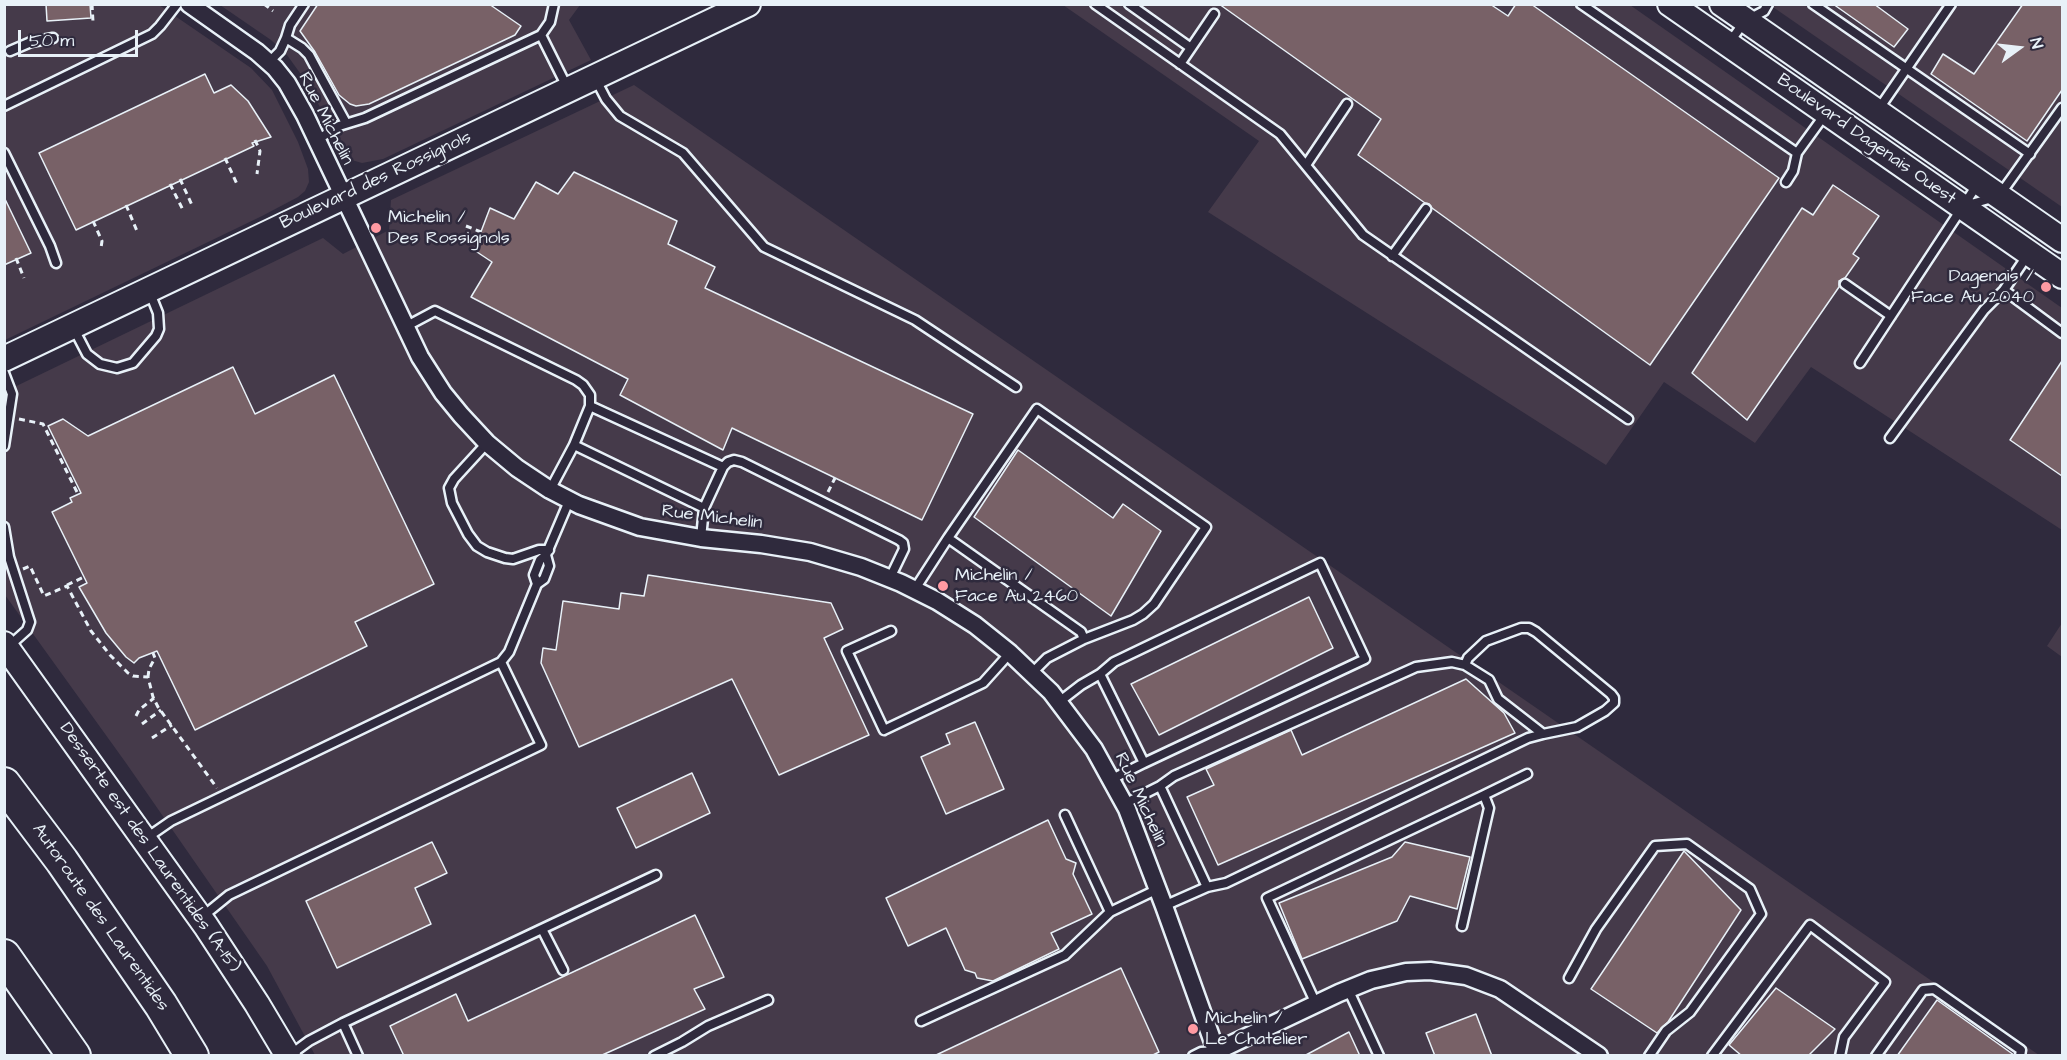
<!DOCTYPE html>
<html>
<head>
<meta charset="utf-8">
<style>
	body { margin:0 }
	#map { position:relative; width:2067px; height:1060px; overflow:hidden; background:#2f2a3d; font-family:"Architects Daughter",sans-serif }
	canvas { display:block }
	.frame { position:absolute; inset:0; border:6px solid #e8f1f8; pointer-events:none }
	.north { position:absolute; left:1989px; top:18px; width:60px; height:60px; -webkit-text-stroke:4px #2f2a3d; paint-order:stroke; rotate:75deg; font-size:16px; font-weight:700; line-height:24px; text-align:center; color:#e8f1f8 }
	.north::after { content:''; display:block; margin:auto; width:21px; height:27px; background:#e8f1f8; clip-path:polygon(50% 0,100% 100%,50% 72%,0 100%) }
	.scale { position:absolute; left:18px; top:30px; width:120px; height:27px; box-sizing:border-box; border:3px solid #e8f1f8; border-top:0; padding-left:8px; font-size:18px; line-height:21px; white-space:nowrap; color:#e8f1f8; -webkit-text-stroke:4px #2f2a3d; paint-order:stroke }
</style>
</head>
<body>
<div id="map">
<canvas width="2067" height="1060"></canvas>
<div class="frame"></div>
<div class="north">N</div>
<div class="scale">50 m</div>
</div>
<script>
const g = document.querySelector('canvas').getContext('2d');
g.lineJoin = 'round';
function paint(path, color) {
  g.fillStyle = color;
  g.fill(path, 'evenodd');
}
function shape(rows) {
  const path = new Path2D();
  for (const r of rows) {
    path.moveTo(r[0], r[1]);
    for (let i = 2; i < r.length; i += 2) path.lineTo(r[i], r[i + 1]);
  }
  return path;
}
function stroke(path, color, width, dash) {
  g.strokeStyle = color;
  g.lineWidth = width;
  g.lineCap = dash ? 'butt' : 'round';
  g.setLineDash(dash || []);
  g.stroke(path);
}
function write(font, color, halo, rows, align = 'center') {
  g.font = font + ' "Architects Daughter",sans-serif';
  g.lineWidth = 5;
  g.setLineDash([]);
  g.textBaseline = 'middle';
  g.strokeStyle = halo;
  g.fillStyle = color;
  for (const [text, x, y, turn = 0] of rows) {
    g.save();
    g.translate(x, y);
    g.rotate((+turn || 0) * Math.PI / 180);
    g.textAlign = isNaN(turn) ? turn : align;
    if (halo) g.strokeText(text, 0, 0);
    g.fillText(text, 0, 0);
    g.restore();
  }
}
const built = shape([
	[4,5,159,5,251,68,272,90,298,142,308,169,309,182,305,191,298,197,262,216,5,340],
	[220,5,580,5,569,20,591,60,383,159,362,163,348,159,343,154,310,87,287,55,271,40],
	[1063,5,1630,5,2062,308,2062,530,1811,367,1755,443,1664,382,1606,465,1208,212,1259,141],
	[1770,5,2062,5,2062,207,2026,182],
	[634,85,2039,1055,315,1055,267,966,126,763,5,595,4,392,323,238,343,254,389,230,391,200],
	[2062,623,2062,657,2047,646]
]);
const building = shape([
	[46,4,90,4,91,18,47,21,46,4],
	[318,4,489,4,521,26,515,35,369,104,356,106,350,104,339,95,315,52,300,31,318,4],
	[1219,4,1490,4,1508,16,1516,4,1531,4,1779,178,1650,365,1432,208,1429,204,1425,203,1358,155,1381,119,1219,4],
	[1833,4,1874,4,1908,29,1894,47,1833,4],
	[2023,4,2062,4,2062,90,2027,141,1931,74,1943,54,1974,74,2023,4],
	[205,74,214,93,231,85,248,101,271,137,252,143,254,146,76,230,39,153,205,74],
	[574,172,677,221,668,244,715,267,705,288,973,414,922,520,732,428,723,450,620,395,628,379,471,297,492,262,474,250,490,208,514,219,536,182,558,194,574,172],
	[1833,185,1879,216,1853,254,1859,258,1845,278,1839,281,1839,287,1747,420,1692,373,1802,208,1813,215,1833,185],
	[4,197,31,253,4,265,4,197],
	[2062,361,2062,476,2010,440,2062,361],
	[233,367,255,414,334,375,434,584,355,622,367,646,195,730,157,651,139,658,134,663,126,657,106,633,79,587,87,583,52,512,72,502,70,498,81,493,48,426,63,419,88,436,233,367],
	[1018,450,1113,518,1123,504,1161,531,1111,616,974,517,1018,450],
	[648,575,831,603,843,629,824,638,869,735,779,775,732,679,579,747,541,663,543,648,556,650,563,601,619,609,621,593,644,596,648,575],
	[1309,597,1333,648,1159,735,1131,684,1309,597],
	[1466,679,1504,713,1515,733,1218,865,1187,797,1214,785,1206,769,1291,730,1302,755,1466,679],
	[975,722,1004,789,946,814,921,757,950,744,946,734,975,722],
	[692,773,710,813,636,848,617,808,692,773],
	[1048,820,1066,859,1076,863,1073,874,1092,914,1051,933,1059,949,993,981,977,978,975,973,965,970,946,928,908,946,886,898,1048,820],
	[432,842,447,873,415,888,431,924,337,968,306,901,432,842],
	[1405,842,1470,857,1457,909,1410,896,1397,921,1302,959,1279,903,1392,857,1405,842],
	[1684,851,1741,910,1668,1022,1657,1033,1591,989,1684,851],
	[695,915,724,977,694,989,705,1009,600,1056,404,1056,390,1026,456,994,468,1021,695,915],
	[1121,968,1159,1052,1151,1056,934,1056,1121,968],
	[1776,988,1835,1029,1808,1056,1742,1056,1729,1045,1776,988],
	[1937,1000,2014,1055,2014,1056,1897,1056,1937,1000],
	[1476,1014,1492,1056,1435,1056,1426,1033,1476,1014],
	[1349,1032,1360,1056,1304,1056,1349,1032]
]);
const path = shape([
	[92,4,93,22],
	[264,4,273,11],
	[255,140,260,151,257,174],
	[225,158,237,184],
	[180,179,192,205],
	[170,184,183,210],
	[126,205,137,231],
	[93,221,102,241,101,248],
	[466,226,481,232],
	[16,258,24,278],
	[19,419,43,424,78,494],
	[828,492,835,478],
	[23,569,30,566,44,596,67,586,91,631,110,655,128,673,133,676,148,677,153,697,158,707,217,788],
	[67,585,84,577],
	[148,677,149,669,155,658,153,653],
	[136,716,139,710,154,698],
	[142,724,161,710],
	[152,738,172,725]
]);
const lane = shape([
	[1095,4,1280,134,1363,235,1628,419],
	[1129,4,1191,48],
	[1581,4,1797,153,1826,113],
	[1813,4,2030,154],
	[541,35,550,22,554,4],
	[286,38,290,25,304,4],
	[1729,43,1745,21,1764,11,1768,4],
	[10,51,31,42,53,38],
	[269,62,280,51,286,38,302,48,309,55,317,70,346,123],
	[1180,64,1214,14],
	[595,78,606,99,620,116,683,153,764,247,915,320,1016,387],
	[4,106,152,34,160,26,177,4],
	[1878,110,1951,4],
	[317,140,339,126,365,118,541,35,567,87],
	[4,153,50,246,56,263],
	[1306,165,1347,104],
	[1786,182,1793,171,1797,153],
	[1968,205,1999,196,2062,108],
	[1392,256,1426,209],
	[2027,256,2004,290,2062,333],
	[1845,284,1891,316],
	[405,327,435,311,576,380,583,385,590,395,590,406],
	[74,329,87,354,100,364,117,368,133,363,156,336,159,329,158,313,150,293],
	[1860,363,1977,185],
	[4,373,12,394,4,446],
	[1890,438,1984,310,2004,290],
	[487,443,454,479,449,488,452,503,468,534,477,546,487,552,505,558,513,559,539,550,549,550],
	[574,445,590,406,723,467,704,508],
	[723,467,728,462,734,460,742,462,899,540,903,543,904,549,890,578],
	[550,490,574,445,704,508,701,538],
	[4,527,9,557,30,622,27,630,8,647],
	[948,538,1037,409,1206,527,1154,604,1143,614,1133,620,1084,639],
	[537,584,534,575,540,560,546,555,569,501],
	[915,589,948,538,1081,632,1084,639,1047,658,1032,673],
	[891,631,847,651,884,730,983,683,1010,653],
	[1100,674,1114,662,1320,563,1365,659,1144,763],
	[1059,702,1081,685,1100,674,1144,763,1112,779],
	[1160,786,1174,776,1416,667,1452,662,1465,665,1489,680,1498,699,1543,734,1577,727,1605,711,1614,703,1614,698,1611,694,1536,632,1529,628,1521,628,1486,641,1468,658,1465,665],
	[1484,795,1527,774],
	[1124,804,1160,786,1207,887,1164,906],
	[1065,815,1110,912,1158,889],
	[145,839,171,821,501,662,509,652,537,584,544,579,549,566,546,555],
	[1207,887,1226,883,1528,738,1543,734],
	[202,917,229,895,541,745,501,662],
	[542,929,563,970],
	[1569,978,1596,929,1655,846,1687,844,1750,889,1761,914,1690,1012,1666,1031,1649,1056],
	[1348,989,1379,1056],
	[1316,1004,1267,898,1484,795,1489,808,1462,926],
	[921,1021,1065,955,1110,912],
	[343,1023,656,875],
	[290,1055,309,1041,343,1023,358,1056],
	[654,1056,682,1042,708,1026,768,1000],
	[1193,1056,1201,1052,1217,1051],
	[1712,1056,1810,925,1885,982,1844,1037,1840,1056],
	[1876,1056,1923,990,1934,989,2021,1050,2020,1056]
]);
const street = shape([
	[189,4,257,52,275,68,287,83,305,115,420,357,443,393,461,415,487,443,517,468,550,490,579,505,640,527,701,538,761,544,810,552,861,567,901,583,937,601,975,625,1010,653,1051,692,1094,749,1127,809,1164,906,1218,1056],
	[1217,1051,1339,993,1371,980,1406,972,1430,971,1466,976,1500,989,1599,1056]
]);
const secondary = shape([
	[1670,4,2062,276],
	[1722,4,2062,240],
	[4,359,748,4],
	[4,644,206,926,257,1004,288,1056]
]);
const highway = shape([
	[4,784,62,861,161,1005,192,1056],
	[4,956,74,1056]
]);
const markers = [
	[376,228,6,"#ff9aa2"],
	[2046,287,6,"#ff9aa2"],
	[943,586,6,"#ff9aa2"],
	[1193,1029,6,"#ff9aa2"]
];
const streetNames = [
	["Rue Michelin",325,119,63],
	["Boulevard Dagenais Ouest",1866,140,35],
	["Boulevard des Rossignols",376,181,-25],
	["Rue Michelin",712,518,7],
	["Rue Michelin",1140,800,65],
	["Desserte est des Laurentides (A-15)",149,848,55],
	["Autoroute des Laurentides",100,918,55]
];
const poiNames = [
	["Michelin /",388,218],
	["Des Rossignols",388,239],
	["Dagenais /",2034,277,"right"],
	["Face Au 2040",2034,298,"right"],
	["Michelin /",955,576],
	["Face Au 2460",955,597],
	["Michelin /",1205,1019],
	["Le Chatelier",1205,1040]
];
paint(built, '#453a4a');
paint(building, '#786167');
stroke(building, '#e8f1f8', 1.5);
stroke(lane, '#e8f1f8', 13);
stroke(street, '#e8f1f8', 21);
stroke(secondary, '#e8f1f8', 28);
stroke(highway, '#e8f1f8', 36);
stroke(path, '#e8f1f8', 3, [6, 4.5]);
stroke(lane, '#2f2a3d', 8);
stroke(street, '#2f2a3d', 16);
stroke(secondary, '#2f2a3d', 24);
stroke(highway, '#2f2a3d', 32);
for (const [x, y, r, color] of markers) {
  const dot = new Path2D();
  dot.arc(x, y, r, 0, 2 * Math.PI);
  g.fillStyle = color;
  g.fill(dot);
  stroke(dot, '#2f2a3d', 2);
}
write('18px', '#e8f1f8', '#2f2a3d', streetNames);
write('18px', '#e8f1f8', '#2f2a3d', poiNames, 'left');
</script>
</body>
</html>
